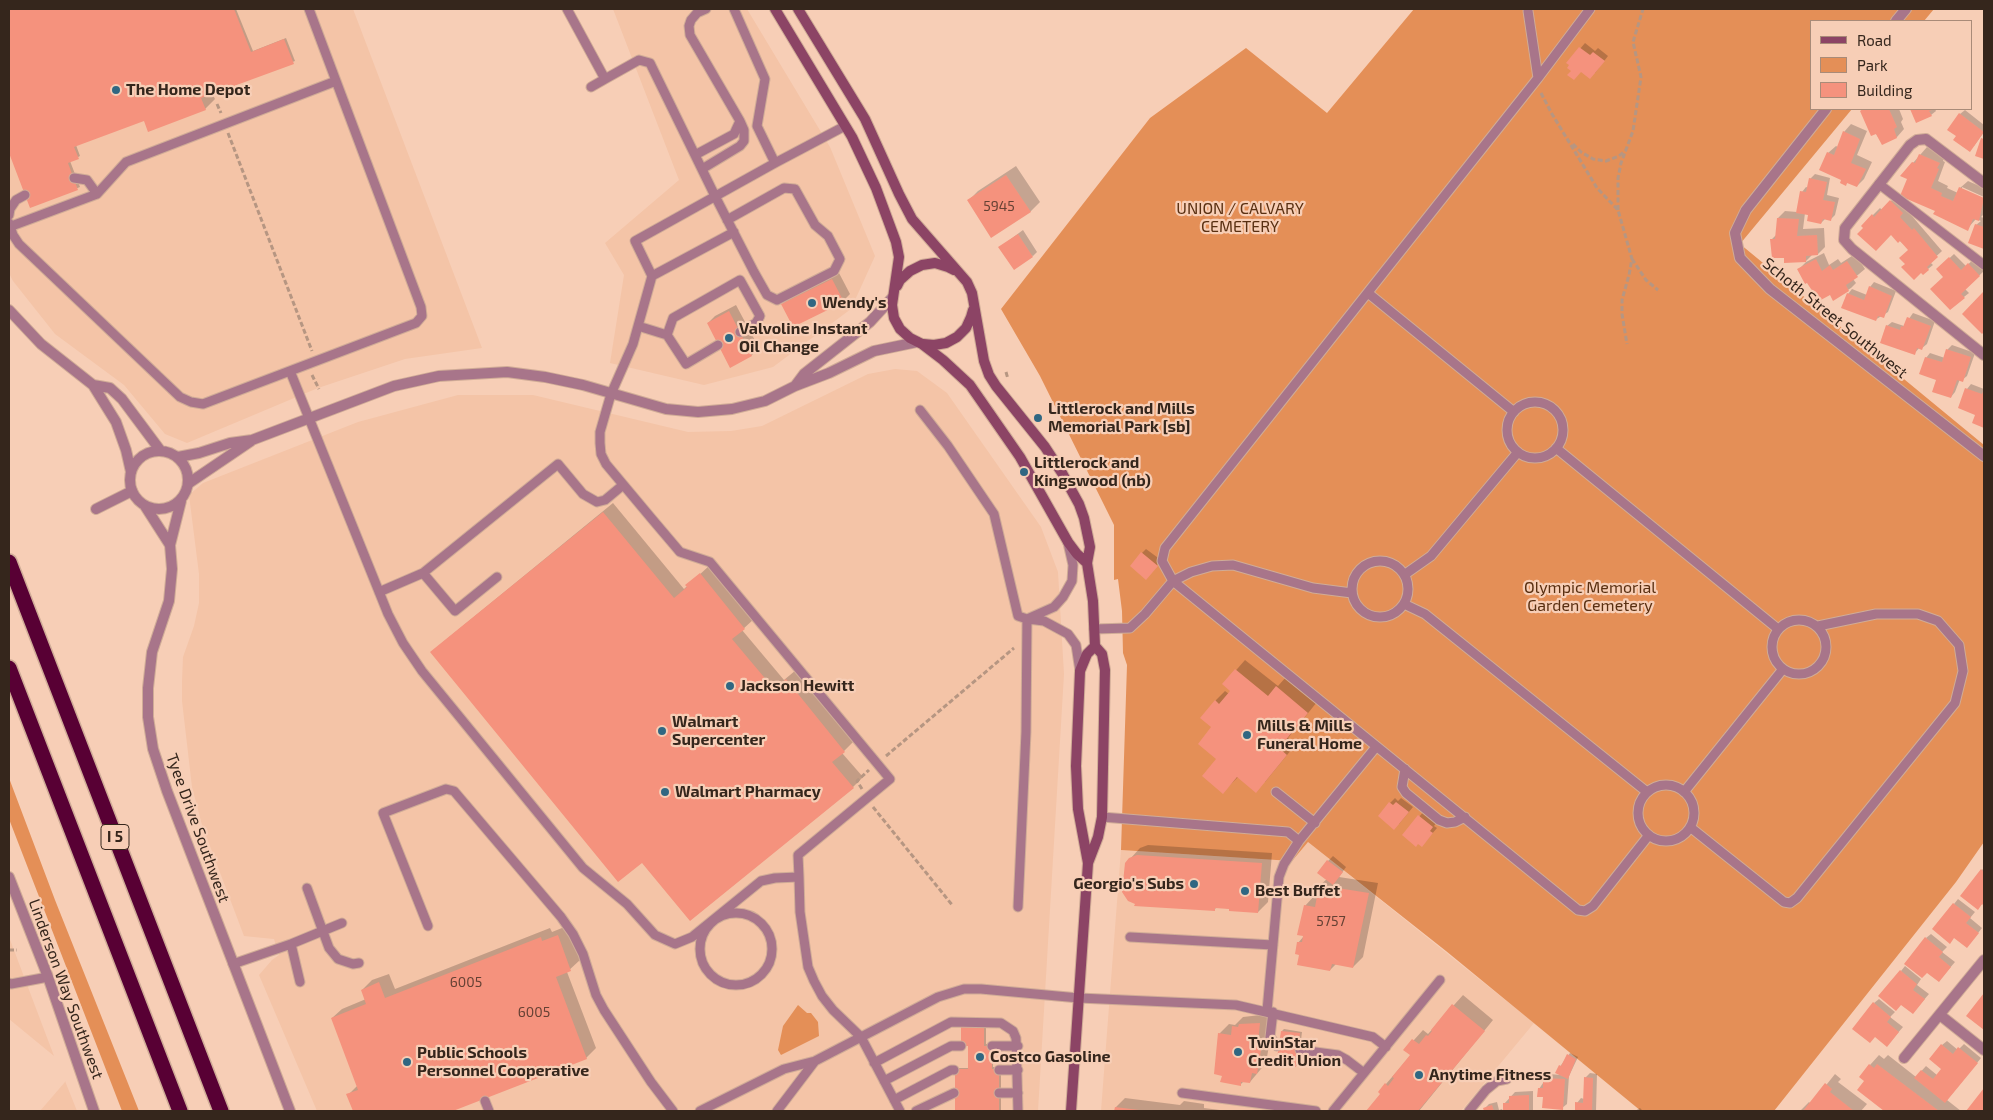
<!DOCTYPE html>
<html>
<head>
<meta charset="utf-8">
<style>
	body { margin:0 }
	#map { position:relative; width:1993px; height:1120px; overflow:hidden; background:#f7ceb6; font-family:"Exo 2",sans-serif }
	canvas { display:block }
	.frame { position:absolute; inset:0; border:10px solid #35261c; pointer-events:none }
	.legend { position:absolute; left:1810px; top:20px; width:162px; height:90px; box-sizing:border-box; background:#f7ceb6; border:1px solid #a98b78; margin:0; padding:6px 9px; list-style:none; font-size:15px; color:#35261c }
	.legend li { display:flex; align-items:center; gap:10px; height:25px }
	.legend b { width:25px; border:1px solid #a98b78 }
</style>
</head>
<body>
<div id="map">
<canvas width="1993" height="1120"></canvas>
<div class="frame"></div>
<ul class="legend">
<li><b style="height:6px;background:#8c4465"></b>Road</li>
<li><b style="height:14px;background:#e48f57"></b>Park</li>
<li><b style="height:14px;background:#f5927d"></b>Building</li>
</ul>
</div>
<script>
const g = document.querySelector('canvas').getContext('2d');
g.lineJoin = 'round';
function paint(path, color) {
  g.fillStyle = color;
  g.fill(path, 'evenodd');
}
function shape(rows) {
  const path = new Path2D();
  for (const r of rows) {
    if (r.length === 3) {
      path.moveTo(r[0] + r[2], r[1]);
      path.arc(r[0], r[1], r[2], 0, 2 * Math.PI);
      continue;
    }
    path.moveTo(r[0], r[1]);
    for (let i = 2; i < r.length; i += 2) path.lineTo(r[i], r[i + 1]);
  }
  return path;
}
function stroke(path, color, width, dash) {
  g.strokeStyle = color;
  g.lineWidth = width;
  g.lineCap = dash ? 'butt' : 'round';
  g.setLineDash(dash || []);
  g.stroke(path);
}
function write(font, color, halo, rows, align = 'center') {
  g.font = font + ' "Exo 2",sans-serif';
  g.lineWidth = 4.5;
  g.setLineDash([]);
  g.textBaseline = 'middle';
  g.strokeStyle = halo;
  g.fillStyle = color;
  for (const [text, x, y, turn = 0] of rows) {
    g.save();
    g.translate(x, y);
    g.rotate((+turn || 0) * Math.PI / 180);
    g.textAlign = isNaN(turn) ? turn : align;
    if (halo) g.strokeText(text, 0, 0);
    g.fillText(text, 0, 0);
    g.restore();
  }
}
const built = shape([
	[9,9,353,9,482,348,405,359,318,388,187,443,165,434,124,385,55,334,13,281,9,273],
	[613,9,747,9,830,147,875,256,851,309,773,367,704,385,610,363,624,275,605,243,679,180],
	[895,369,917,371,947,393,1041,527,1058,572,1064,674,1038,1111,317,1111,259,975,272,960,279,955,274,939,244,936,202,825,192,787,182,701,182,682,183,657,194,626,199,603,199,574,189,495,203,483,358,422,458,395,533,395,688,432,731,431,762,426,868,374],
	[1308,842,1534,1023,1461,1111,1101,1111,1121,850,1291,861],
	[9,937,54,1056,9,1019],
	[65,1081,77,1111,40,1111,65,1082]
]);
const green = shape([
	[1414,9,1934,9,1924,21,1812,21,1812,109,1852,109,1740,244,1984,445,1984,842,1956,882,1774,1111,1641,1111,1446,951,1308,842,1292,861,1121,850,1127,665,1123,653,1122,611,1118,579,1114,580,1114,525,1040,376,1001,309,1150,118,1246,48,1327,113],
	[9,778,55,900,139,1111,122,1111,9,819],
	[798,1005,807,1013,811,1013,818,1022,819,1036,781,1055,778,1050,783,1026]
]);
const shadow = shape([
	[9,9,236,9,253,51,286,38,295,61,212,93,215,99,205,109,144,119,76,145,80,156,70,161,80,187,31,207,9,150],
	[1585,43,1595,51,1598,48,1608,56,1595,73,1581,70,1568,63],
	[1863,109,1899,109,1903,119,1901,122,1904,129,1897,137,1882,143,1861,111],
	[1911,109,1935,109,1936,111,1931,115,1917,122],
	[1965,110,1984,125,1984,132,1974,146,1957,136,1960,114],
	[1851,124,1867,131,1857,155,1872,162,1864,179,1857,186,1848,182,1846,184,1828,153,1836,146,1838,147,1844,132],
	[1927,147,1946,155,1943,161,1945,162,1938,181,1948,186,1947,188,1958,193,1960,188,1968,181,1984,188,1984,197,1962,187,1962,190,1984,199,1984,214,1981,217,1984,218,1984,247,1970,242,1976,225,1981,221,1976,219,1967,229,1936,210,1913,163],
	[1016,166,1040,202,1030,212,968,201,978,191],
	[1815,174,1830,178,1827,195,1839,198,1835,215,1831,219,1826,218,1821,223,1805,213,1803,229,1824,228,1825,247,1818,254,1812,255,1806,261,1785,256,1771,240,1777,234,1778,218,1785,211,1797,212,1802,192,1806,187,1809,188,1810,179],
	[1898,194,1906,209,1942,251,1930,262,1933,265,1928,269,1906,264,1910,250,1891,233,1865,228,1862,226,1880,208,1882,210],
	[1023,230,1037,252,1033,256,1000,247],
	[1824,253,1829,265,1838,259,1841,263,1855,254,1865,269,1853,279,1856,283,1851,288,1834,299,1830,294,1799,269,1806,262],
	[1954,254,1966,266,1973,260,1984,271,1965,289,1969,293,1950,308,1945,277,1938,269],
	[839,273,850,294,843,301,783,304,790,297],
	[1874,282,1896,291,1888,312,1875,320,1848,294,1852,289,1867,295,1870,287],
	[1984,292,1984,330,1982,332,1964,314],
	[736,305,759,348,752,355,731,366,708,323,715,316],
	[1913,313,1935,321,1927,344,1922,348,1920,347,1914,354,1887,326,1892,322,1904,326],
	[1952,345,1975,353,1967,376,1962,380,1960,379,1955,392,1951,397,1938,380,1926,358,1930,353,1945,358,1947,350],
	[1971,384,1984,389,1984,426,1974,422,1977,414,1967,389],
	[613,503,684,589,710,565,754,619,742,630,784,680,796,670,854,741,842,753,863,777,853,787,642,861,442,643],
	[1146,549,1161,560,1151,573,1142,553],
	[1245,660,1278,686,1286,677,1317,702,1288,738,1296,744,1265,782,1238,777,1223,792,1213,727,1215,701,1225,691,1229,694,1232,691,1224,684],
	[1395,798,1398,801,1401,798,1413,807,1399,824,1390,803],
	[1424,811,1437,822,1434,826,1437,828,1426,841,1404,835],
	[1148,845,1272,853,1268,902,1258,912,1217,907,1214,910,1130,859,1140,848],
	[1333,856,1346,867,1339,877,1378,883,1363,957,1353,967,1336,964,1330,970,1301,955,1298,943,1304,936,1305,906,1314,896,1318,897,1320,885,1327,879,1328,861],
	[1984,868,1984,904,1983,903,1978,908,1982,870],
	[1958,899,1975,912,1970,918,1982,928,1971,942,1954,904],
	[567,926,580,960,567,972,596,1048,586,1058,449,1111,354,1111,348,1095,358,1085,332,1018,342,1009,366,999,362,990,372,980,389,974,395,989,550,928,552,932],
	[1931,934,1947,947,1942,952,1955,962,1943,976,1926,938],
	[1905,966,1921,979,1917,985,1929,994,1917,1008,1901,971],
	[1463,995,1493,1020,1419,1111,1367,1111,1382,1094,1386,1084,1411,1055,1405,1050,1423,1030,1428,1034],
	[1879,999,1895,1012,1890,1017,1903,1027,1891,1041,1874,1003],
	[1269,1014,1271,1034,1266,1063,1250,1082,1244,1081,1240,1085,1223,1075,1219,1034,1229,1024,1235,1025,1243,1017],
	[986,1021,986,1044,993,1044,993,1067,1001,1067,1001,1111,956,1111,956,1070,958,1068,970,1068,970,1045],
	[1284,1029,1302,1032,1298,1064,1296,1066,1282,1031],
	[1947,1041,1958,1050,1964,1044,1981,1058,1947,1100,1961,1111,1886,1111,1859,1090,1866,1081,1870,1065,1879,1055,1884,1059,1888,1055,1916,1077,1926,1066,1937,1075,1943,1069,1942,1045],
	[1570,1053,1578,1057,1569,1076,1567,1104,1562,1108,1544,1096,1539,1089,1549,1074,1561,1075,1556,1072],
	[1590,1073,1597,1074,1596,1111,1576,1111,1577,1103,1581,1098,1584,1099,1585,1078],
	[1835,1074,1841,1079,1838,1082,1867,1104,1861,1111,1800,1111,1809,1102,1811,1104],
	[1533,1091,1533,1111,1505,1111,1504,1104,1515,1092],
	[1125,1098,1180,1105,1184,1101,1204,1104,1204,1108,1228,1111,1115,1111,1116,1107],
	[1497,1102,1499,1110,1502,1109,1503,1111,1485,1111,1484,1109,1489,1104],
	[1640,1108,1643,1111,1635,1111]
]);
const building = shape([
	[9,9,234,9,251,52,284,39,294,64,201,98,206,110,148,132,144,121,74,147,79,159,68,163,78,190,30,208,9,153],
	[1579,47,1590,55,1593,52,1605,61,1590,79,1581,72,1574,80,1567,75,1571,71,1567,68,1569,65,1566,63],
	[1863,109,1889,109,1897,127,1894,129,1897,138,1882,145,1876,134,1871,136,1860,111],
	[1910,109,1934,109,1929,111,1932,116,1916,123],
	[1959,113,1984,132,1970,152,1953,140,1956,136,1947,130],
	[1843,131,1860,139,1851,163,1866,169,1857,187,1847,183,1846,186,1840,183,1841,180,1819,170,1827,152,1834,155],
	[1981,138,1984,139,1984,159,1975,156],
	[1919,154,1940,163,1937,168,1939,169,1931,188,1942,193,1941,196,1953,201,1959,187,1984,198,1979,221,1973,219,1968,231,1933,214,1935,211,1900,196,1907,179,1900,176,1912,162,1915,163],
	[1006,175,1031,212,991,238,967,200],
	[1809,178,1827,182,1823,200,1835,202,1831,221,1823,219,1821,224,1807,221,1808,215,1796,213,1800,191,1806,192],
	[1890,200,1903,213,1900,217,1912,230,1914,228,1938,257,1927,267,1929,270,1923,275,1921,273,1914,280,1901,267,1905,264,1899,258,1908,250,1900,241,1898,243,1891,235,1876,251,1857,234,1863,228,1861,226,1872,214,1874,217],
	[1777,218,1799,219,1797,236,1817,235,1818,255,1806,256,1806,262,1784,263,1784,258,1772,258,1770,239,1775,239],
	[1975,224,1984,227,1984,249,1968,243],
	[1018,234,1033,257,1014,270,998,247],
	[1949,257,1961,270,1968,263,1980,276,1961,294,1965,298,1950,310,1930,289,1943,277,1936,269],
	[1816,259,1822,271,1830,265,1833,270,1847,261,1858,277,1846,285,1849,291,1833,301,1830,295,1819,301,1807,283,1805,284,1797,269],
	[832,279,844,302,793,327,781,304],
	[1869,286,1892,296,1884,318,1878,316,1876,321,1841,308,1847,293,1864,300],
	[1983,292,1984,332,1982,334,1962,314],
	[729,311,752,356,730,368,707,323],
	[1907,317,1931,326,1922,350,1917,348,1915,355,1880,343,1886,325,1900,330,1901,326,1903,327],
	[1946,349,1971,357,1963,382,1957,380,1951,398,1932,392,1936,380,1919,374,1925,357,1942,362],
	[1965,388,1982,394,1984,389,1984,428,1972,423,1975,415,1958,408],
	[603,512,674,598,687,587,685,585,700,573,745,629,732,639,774,689,786,679,845,752,832,762,854,788,690,921,642,863,618,882,430,652],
	[1141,552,1158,566,1146,580,1130,566],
	[1235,669,1268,696,1276,686,1308,713,1279,748,1287,755,1256,793,1237,777,1223,794,1202,776,1216,759,1198,744,1211,727,1200,718,1215,700,1219,704,1230,691,1222,684],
	[1389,802,1393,805,1396,802,1409,812,1394,830,1378,816],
	[1418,815,1433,827,1430,831,1433,833,1422,847,1418,844,1416,847,1402,835],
	[1137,855,1262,863,1258,913,1229,911,1229,909,1215,908,1215,911,1134,906,1135,904,1128,901,1122,892,1125,863,1129,858],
	[1327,860,1343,872,1333,885,1317,873],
	[1981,869,1984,872,1984,906,1982,904,1978,910,1960,896],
	[1319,885,1369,893,1353,968,1332,964,1330,971,1297,965,1299,955,1295,954,1297,942,1302,942,1303,936,1297,935,1304,905,1315,907],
	[1953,903,1971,917,1966,923,1979,933,1967,948,1954,938,1950,944,1932,929],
	[558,935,571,971,556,977,587,1059,453,1111,353,1111,346,1094,358,1090,331,1018,366,1004,361,990,379,982,385,998,541,937,542,941],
	[1925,937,1943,952,1939,957,1951,967,1939,982,1927,973,1922,978,1904,964],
	[1900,970,1917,984,1913,990,1925,999,1913,1014,1901,1005,1896,1011,1878,996],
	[1984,993,1984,1030,1966,1016],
	[1873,1002,1891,1017,1887,1022,1899,1032,1887,1047,1875,1037,1870,1043,1852,1029],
	[1452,1004,1485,1031,1418,1111,1366,1111,1380,1094,1378,1092,1385,1083,1388,1086,1394,1078,1392,1077,1410,1055,1403,1050,1412,1039,1419,1044,1426,1035,1428,1036,1432,1031,1431,1030],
	[961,1023,984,1023,984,1046,992,1046,992,1069,999,1069,999,1111,955,1111,955,1069,968,1069,968,1046,961,1046],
	[1260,1023,1258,1043,1262,1044,1257,1074,1252,1073,1250,1083,1241,1082,1241,1086,1220,1082,1222,1076,1214,1074,1218,1033,1231,1035,1232,1026,1238,1027,1239,1024],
	[1281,1031,1300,1033,1296,1067,1276,1065],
	[1941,1044,1953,1054,1958,1047,1978,1063,1945,1103,1914,1078,1921,1070,1933,1079,1941,1069,1929,1059],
	[1567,1054,1576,1059,1568,1079,1555,1073,1559,1065,1561,1066],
	[1869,1064,1874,1068,1877,1064,1939,1111,1884,1111,1857,1090,1864,1081,1859,1077],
	[1584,1077,1593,1078,1592,1111,1575,1111,1575,1102,1583,1103],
	[1543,1078,1565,1079,1563,1110,1542,1108,1543,1097,1537,1097,1538,1088,1543,1088],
	[1825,1083,1832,1089,1830,1092,1854,1111,1803,1111],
	[1984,1088,1984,1111,1966,1111],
	[1529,1095,1529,1111,1503,1111,1503,1103,1509,1103,1509,1096],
	[1492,1105,1494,1111,1484,1111,1483,1108],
	[1115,1107,1139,1110,1139,1111,1114,1111]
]);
const path = shape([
	[1541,93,1552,114,1597,188,1618,210,1632,259,1629,275,1622,300,1622,314,1627,344],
	[217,104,221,113],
	[228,133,312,351],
	[1573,144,1581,152,1593,159,1606,161,1619,156,1626,150],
	[1618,210,1618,178,1621,163,1633,131,1641,77,1633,42,1643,9],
	[1632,259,1646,280,1658,290],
	[1006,372,1008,379],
	[312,375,319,389],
	[886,756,1014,648],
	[862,789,857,781,869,770],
	[873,807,953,906],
	[9,950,17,950]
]);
const service = shape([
	[567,9,605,79,639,60,650,63,715,196,754,272,767,295,777,300,834,271,840,259,828,236,815,225,795,189,784,188,727,220],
	[734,9,765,79,757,126,775,163],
	[1528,11,1538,78],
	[591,87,605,79],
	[845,126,775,163,635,241,652,276,633,344,611,394,600,432,600,443,601,454,606,464,652,519,680,552,710,562,890,779,798,855,799,877,800,912,808,967,814,981,822,996,833,1010,861,1037,900,1111],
	[695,155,734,134,740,121,690,35,689,26,691,20,697,13,706,9],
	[702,169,740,146,744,141,744,130,740,121],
	[74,178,87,180,97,194],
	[1879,184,1984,265],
	[9,215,10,209,16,200,25,195],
	[9,223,13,235,19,244,180,397,191,402,203,404,416,323,422,316,421,307,309,9],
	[9,227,97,194,126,162,336,81],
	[652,276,734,232],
	[1368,293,1514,412],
	[638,326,667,335],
	[718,345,686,364,667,335,673,318,740,280,760,316,756,323,740,332],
	[290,371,388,614,403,643,422,671,583,868,627,904,655,935,675,944,692,937,761,881,775,878,799,877],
	[1535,430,28],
	[920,410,948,446,994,514,1018,616,1027,619,1026,732,1018,907],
	[1556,448,1778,629],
	[1380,589,28],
	[423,573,455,611,497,577],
	[1404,575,1431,556,1518,452],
	[379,592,423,573,558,464,583,494,597,502,605,500,623,485],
	[1352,593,1313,588,1233,565,1212,566,1191,572,1173,581,1578,910,1585,911,1593,906,1649,835],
	[1404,604,1425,614,1647,792],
	[1027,619,1054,607,1063,597,1072,581,1073,565,1068,543],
	[1028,619,1044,621,1068,634,1076,645,1080,671],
	[1799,647,27],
	[1094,629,1130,628,1145,614,1173,581,1162,561,1165,548,1538,78,1590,9],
	[1405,769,1402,787,1406,793,1439,820,1447,823,1455,822,1465,817],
	[1666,813,28],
	[1276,792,1315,823],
	[1684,792,1783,669],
	[1102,817,1288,832,1299,841],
	[1690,827,1784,902,1790,903,1797,898,1955,703,1963,671,1959,645,1938,621,1918,614,1876,614,1818,626],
	[307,888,329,948,338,959,353,964,359,963],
	[736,949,36],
	[428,926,383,813,446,789,454,791,561,917,573,934,583,954,596,995,604,1010,651,1082,673,1111],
	[1130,937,1273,945],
	[291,944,300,982],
	[233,964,291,944,342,923],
	[9,983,11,984,48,977],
	[1267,1011,1279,877,1284,864,1299,841,1376,747],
	[1273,1012,1270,1037,1277,1046],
	[992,1046,1018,1046],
	[1300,1050,1338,1055,1347,1060,1364,1073],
	[874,1063,951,1022,1001,1023,1013,1031,1016,1038,1018,1111],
	[999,1070,1018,1070],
	[884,1081,951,1046,961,1046],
	[999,1093,1018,1093],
	[1182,1093,1316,1111],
	[894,1100,951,1070,954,1070],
	[485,1101,489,1111],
	[700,1111,784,1069,815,1061,938,997,964,989,981,989,1079,998,1236,1005,1373,1037,1386,1047],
	[777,1111,815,1061],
	[916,1111,954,1093],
	[1333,1111,1440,980],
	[1469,1111,1486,1090,1497,1081,1507,1079]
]);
const minor = shape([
	[1896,21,1906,9],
	[1826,109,1746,210,1735,233,1740,258,1770,289,1984,456],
	[1984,183,1926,139,1917,140,1910,145,1845,228,1844,240,1852,249,1984,355],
	[795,386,804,374,870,322,893,297],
	[178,457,199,453,230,443,252,440,394,386,439,376,507,372,545,377,583,385,666,409,698,412,732,409,765,401,795,386,829,373,874,351,917,342],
	[189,483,251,441],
	[96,509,132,491],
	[1940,1015,1984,1050],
	[1904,1058,1984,960]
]);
const tertiary = shape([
	[9,310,41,344,93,385,116,422,126,450,131,472],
	[93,385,110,388,122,399,160,450],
	[159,480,29],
	[181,501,170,545,172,569,169,601,152,652,148,688,148,717,153,749,167,791,290,1111],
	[145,506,170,545],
	[9,877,48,977,94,1111]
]);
const secondary = shape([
	[775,9,852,137,876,188,896,242,899,257,892,305,894,318,900,329,910,338,922,344,943,360,970,385,1020,457,1068,542,1077,554,1087,563],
	[798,9,865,119,899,194,912,219,967,282,972,293,984,361,989,375,996,386,1045,447,1062,473,1079,504,1084,518,1090,547,1087,563,1093,601,1095,646,1102,654,1105,670,1102,817,1098,837,1088,863],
	[897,286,900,280,910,271,922,265,935,263,948,267,954,270],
	[923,344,934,345,946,343,957,337,966,328,971,317,973,310],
	[1071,1111,1088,863,1078,809,1076,766,1080,671,1087,654,1095,646]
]);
const motorway = shape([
	[9,562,221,1111],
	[9,668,180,1111]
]);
const markers = [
	[116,90,5,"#306782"],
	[812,303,5,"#306782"],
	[729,338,5,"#306782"],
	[1038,418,5,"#306782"],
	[1024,472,5,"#306782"],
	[730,686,5,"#306782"],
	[662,731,5,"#306782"],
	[1247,735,5,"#306782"],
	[665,792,5,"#306782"],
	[1194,884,5,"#306782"],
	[1245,891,5,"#306782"],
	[1238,1052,5,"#306782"],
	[980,1057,5,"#306782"],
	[407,1062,5,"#306782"],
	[1419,1075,5,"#306782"]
];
const numberNames = [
	["5945",999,206],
	["5757",1331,921],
	["6005",466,982],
	["6005",534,1012]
];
const shields = [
	[115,837,28]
];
const shieldNames = [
	["I 5",115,837]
];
const poiNames = [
	["The Home Depot",126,90],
	["Wendy's",822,303],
	["Valvoline Instant",739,329],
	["Oil Change",739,347],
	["Littlerock and Mills",1048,409],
	["Memorial Park [sb]",1048,427],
	["Littlerock and",1034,463],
	["Kingswood (nb)",1034,481],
	["Jackson Hewitt",740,686],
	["Walmart",672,722],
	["Supercenter",672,740],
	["Mills & Mills",1257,726],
	["Funeral Home",1257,744],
	["Walmart Pharmacy",675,792],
	["Georgio's Subs",1184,884,"right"],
	["Best Buffet",1255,891],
	["TwinStar",1248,1043],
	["Credit Union",1248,1061],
	["Public Schools",417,1053],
	["Personnel Cooperative",417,1071],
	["Costco Gasoline",990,1057],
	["Anytime Fitness",1429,1075]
];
const parkNames = [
	["UNION / CALVARY",1240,209],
	["CEMETERY",1240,227],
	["Olympic Memorial",1590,588],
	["Garden Cemetery",1590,606]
];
const streetNames = [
	["Schoth Street Southwest",1835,318,39],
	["Tyee Drive Southwest",198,828,70],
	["Linderson Way Southwest",66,989,70]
];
paint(built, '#f4c4a7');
paint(green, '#e48f57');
paint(shadow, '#0003');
paint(building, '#f5927d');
stroke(service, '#d0ac97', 11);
stroke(minor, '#d0ac97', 12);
stroke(tertiary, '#d0ac97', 12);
stroke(secondary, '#d0ac97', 12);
stroke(motorway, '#d0ac97', 18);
stroke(path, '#b69682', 3, [5, 2.5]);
stroke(service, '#a8758a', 9);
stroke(minor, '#a8758a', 10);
stroke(tertiary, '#a8758a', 10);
stroke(secondary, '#8c4465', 10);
stroke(motorway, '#580034', 15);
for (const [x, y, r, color] of markers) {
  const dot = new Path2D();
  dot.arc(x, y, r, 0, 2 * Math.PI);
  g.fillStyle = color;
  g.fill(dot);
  stroke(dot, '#f7ceb6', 2);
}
write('14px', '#654134', null, numberNames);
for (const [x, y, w] of shields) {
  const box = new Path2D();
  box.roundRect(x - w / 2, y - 12.5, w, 25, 4);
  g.fillStyle = '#f7ceb6';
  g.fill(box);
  stroke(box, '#35261c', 1);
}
write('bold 15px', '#35261c', null, shieldNames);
write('bold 16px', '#35261c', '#f7ceb6', poiNames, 'left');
write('16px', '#592f11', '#f7ceb6', parkNames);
write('16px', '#35261c', '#f7ceb6', streetNames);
</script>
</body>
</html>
